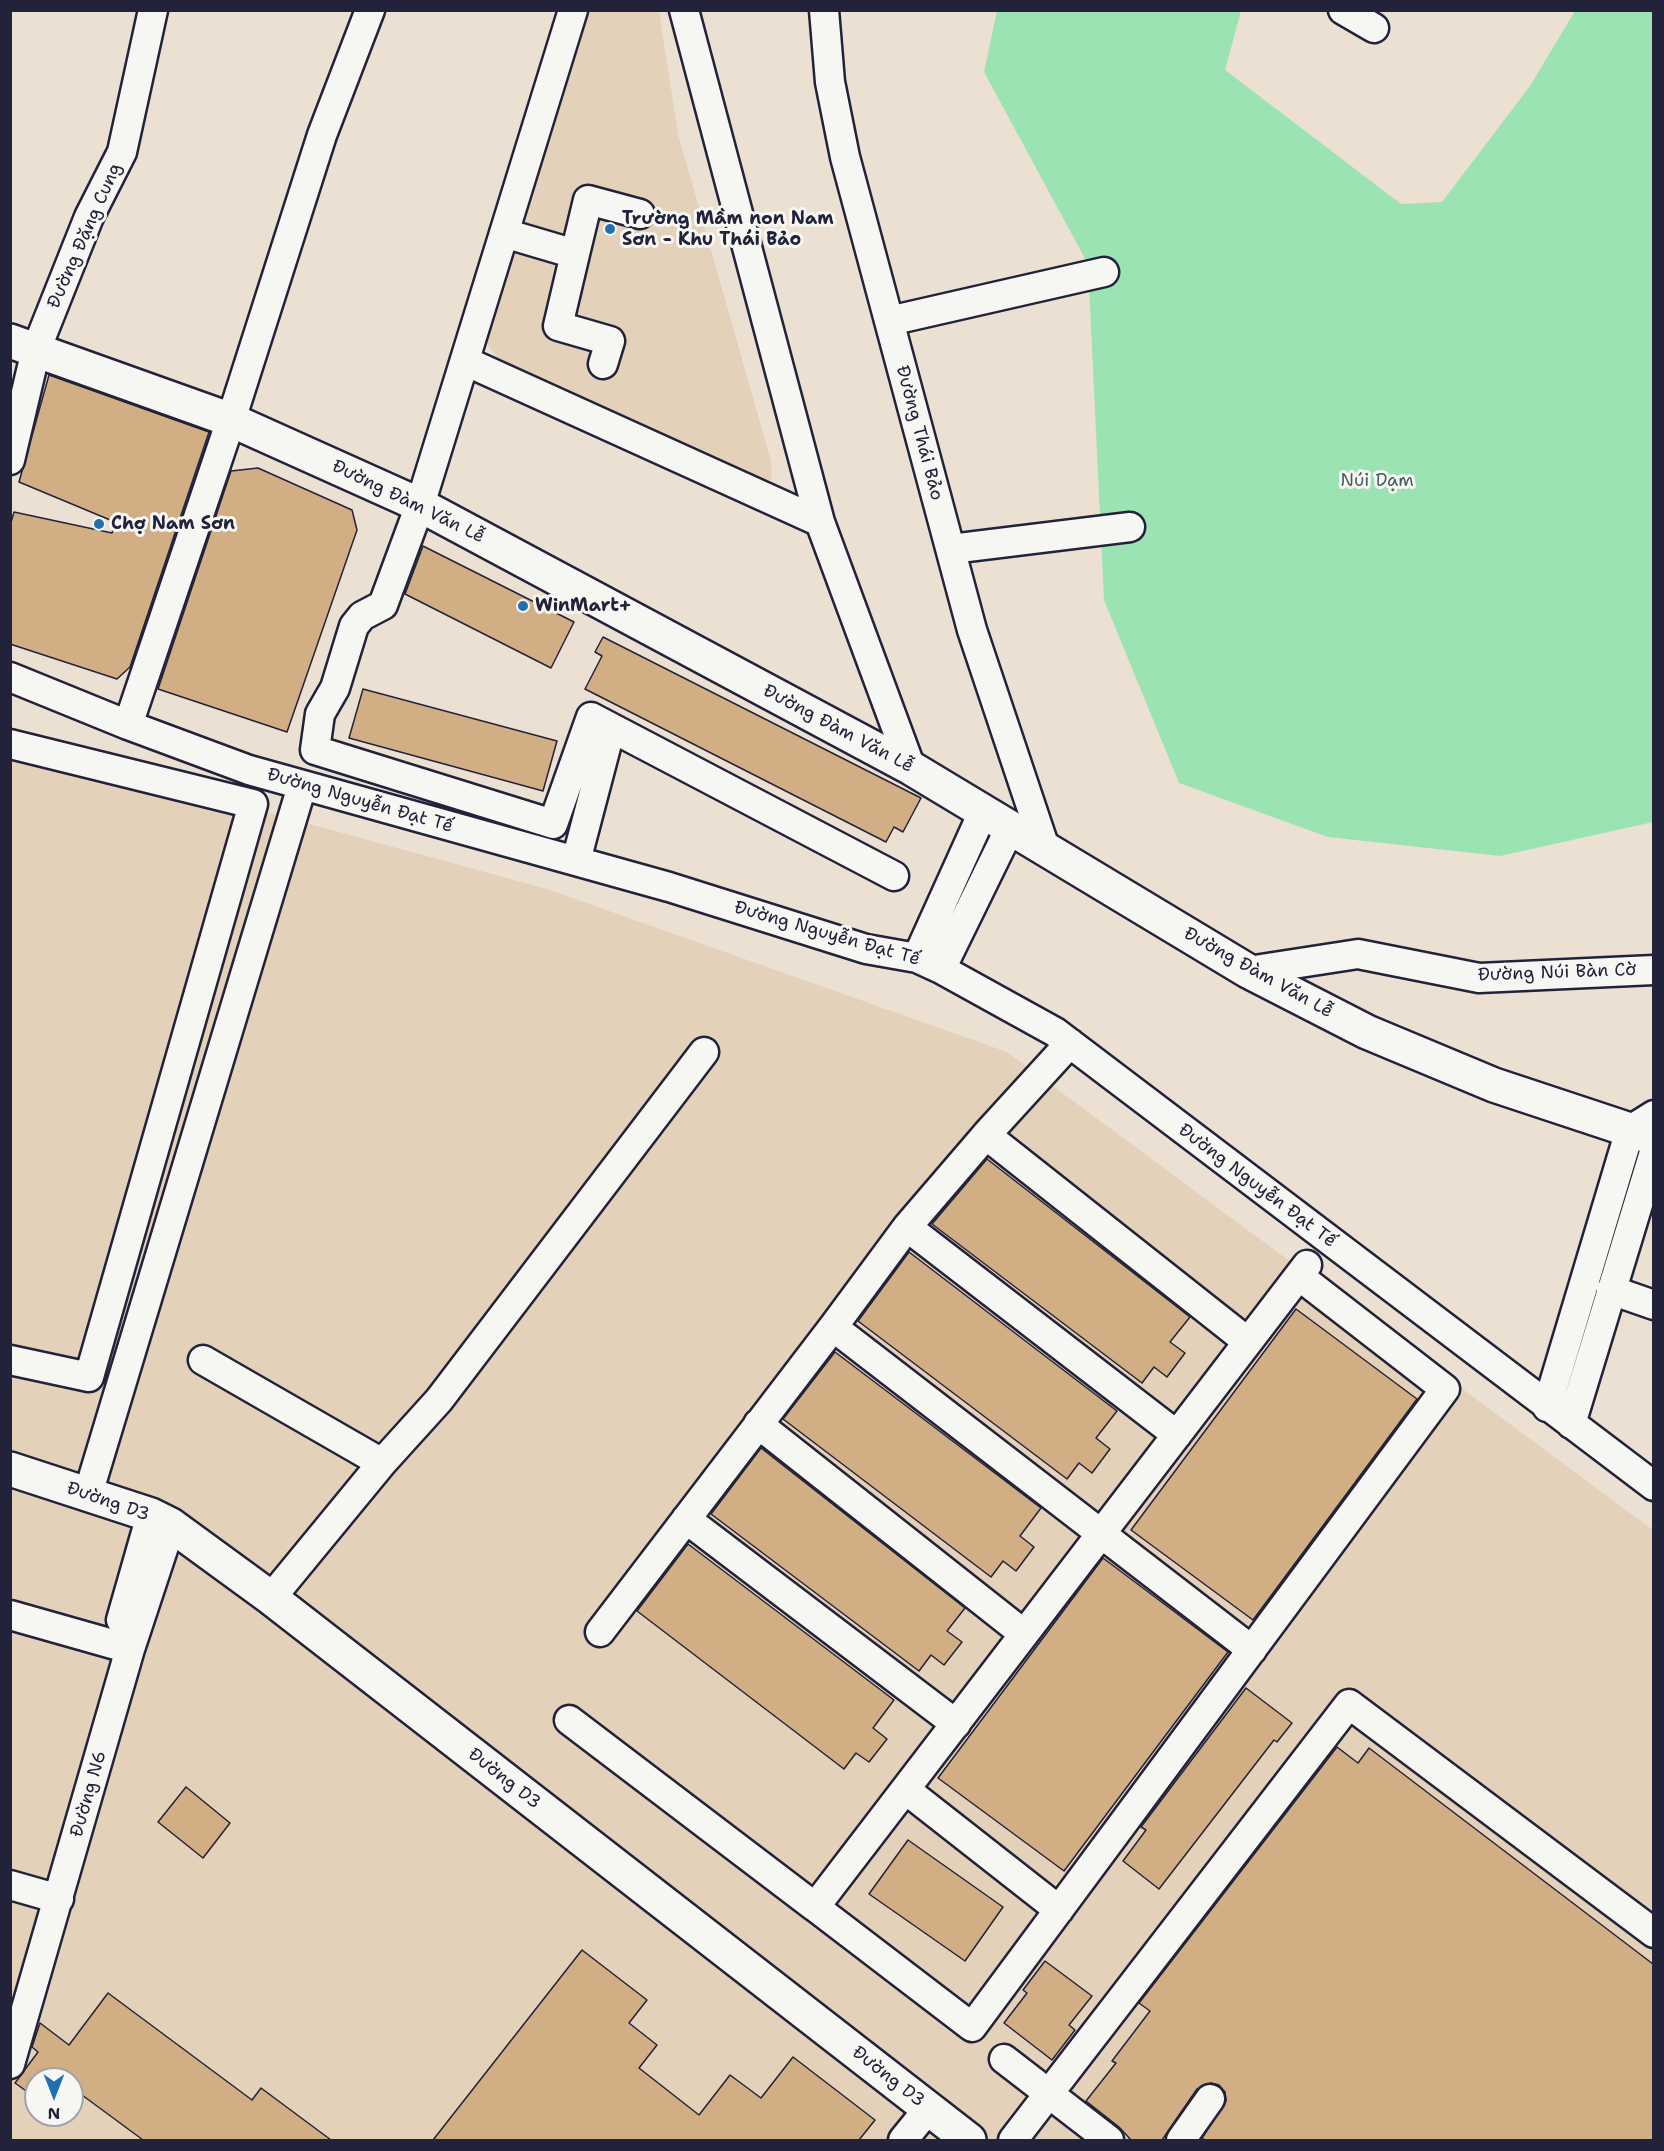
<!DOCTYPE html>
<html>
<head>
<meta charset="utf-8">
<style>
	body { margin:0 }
	#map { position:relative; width:1664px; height:2151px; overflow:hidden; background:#ebe0d1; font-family:"Shantell Sans",sans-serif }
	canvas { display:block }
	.frame { position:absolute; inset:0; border:12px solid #22223b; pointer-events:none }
	.north { position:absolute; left:24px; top:2067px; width:60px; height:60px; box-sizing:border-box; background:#f6f6f2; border:2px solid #a1a1a9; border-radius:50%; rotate:180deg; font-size:16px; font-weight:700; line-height:24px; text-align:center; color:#22223b }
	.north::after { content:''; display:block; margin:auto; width:21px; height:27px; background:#1f6fb2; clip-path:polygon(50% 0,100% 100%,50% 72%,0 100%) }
</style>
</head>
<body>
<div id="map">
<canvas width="1664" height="2151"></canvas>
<div class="frame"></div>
<div class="north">N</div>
</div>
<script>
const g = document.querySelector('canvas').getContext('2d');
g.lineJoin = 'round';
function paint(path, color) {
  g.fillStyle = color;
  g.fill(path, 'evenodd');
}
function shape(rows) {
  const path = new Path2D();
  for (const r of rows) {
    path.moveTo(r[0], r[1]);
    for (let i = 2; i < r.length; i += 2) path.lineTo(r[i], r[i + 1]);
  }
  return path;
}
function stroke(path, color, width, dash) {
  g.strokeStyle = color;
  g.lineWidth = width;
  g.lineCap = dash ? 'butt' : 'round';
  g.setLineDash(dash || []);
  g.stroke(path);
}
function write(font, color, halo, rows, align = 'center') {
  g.font = font + ' "Shantell Sans",sans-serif';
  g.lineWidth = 6;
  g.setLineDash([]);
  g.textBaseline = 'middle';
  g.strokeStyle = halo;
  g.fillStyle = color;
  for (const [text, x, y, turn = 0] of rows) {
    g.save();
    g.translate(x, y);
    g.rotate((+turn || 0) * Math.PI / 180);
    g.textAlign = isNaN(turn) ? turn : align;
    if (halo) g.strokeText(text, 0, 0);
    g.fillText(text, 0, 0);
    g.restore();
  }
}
const built = shape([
	[580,11,659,11,678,134,771,461,772,477,768,485,502,365,486,342],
	[10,742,547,889,1007,1052,1653,1530,1653,2140,11,2140],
	[36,2079,72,2079,72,2115,36,2115]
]);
const green = shape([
	[997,11,1241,11,1225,70,1401,204,1442,202,1530,86,1575,11,1653,11,1653,822,1500,856,1328,837,1179,783,1104,600,1088,264,984,72]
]);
const building = shape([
	[49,375,209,432,130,667,117,679,10,644,10,526,14,512,112,533,115,522,19,482,49,375],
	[258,468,352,510,357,530,287,732,158,689,231,471,258,468],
	[423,546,574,622,551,668,405,594,423,546],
	[603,637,921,798,903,832,894,827,886,842,585,689,602,656,595,652,603,637],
	[363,689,557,741,543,791,349,738,363,689],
	[987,1159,1190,1317,1170,1342,1185,1353,1167,1377,1154,1367,1142,1383,932,1224,987,1159],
	[909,1252,1117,1411,1096,1438,1110,1449,1092,1473,1079,1463,1067,1479,858,1321,909,1252],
	[1296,1309,1417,1399,1253,1620,1131,1530,1296,1309],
	[835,1352,1041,1508,1020,1536,1034,1547,1016,1571,1003,1561,991,1577,783,1419,835,1352],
	[761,1448,965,1608,947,1631,962,1642,944,1665,931,1655,919,1671,711,1514,761,1448],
	[688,1544,894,1700,873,1728,887,1739,869,1762,856,1753,844,1769,637,1611,688,1544],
	[1103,1558,1228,1652,1064,1871,938,1778,1103,1558],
	[1246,1688,1292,1723,1277,1742,1274,1740,1159,1889,1123,1861,1146,1830,1141,1827,1246,1688],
	[1337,1747,1358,1763,1369,1748,1653,1964,1653,2140,1205,2140,1202,2138,1226,2101,1225,2092,1219,2085,1211,2083,1197,2089,1162,2140,1131,2140,1119,2127,1086,2101,1116,2063,1112,2061,1150,2011,1139,2003,1337,1747],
	[186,1787,230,1823,203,1858,158,1822,186,1787],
	[908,1840,1003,1907,965,1961,869,1894,908,1840],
	[582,1950,647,2000,629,2023,657,2045,639,2068,699,2115,730,2075,761,2098,793,2057,875,2120,859,2140,433,2140,582,1950],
	[1045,1961,1092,1996,1069,2025,1075,2030,1052,2060,1004,2023,1027,1993,1023,1990,1045,1961],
	[108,1993,252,2100,261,2088,331,2140,143,2140,82,2095,72,2108,72,2079,36,2079,36,2098,15,2083,38,2052,32,2047,40,2023,69,2045,108,1993]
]);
const minor = shape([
	[573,10,420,505,383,605,362,616,354,626,335,688,320,714,315,750,553,824,591,717,894,876],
	[684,10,820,522,911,768],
	[824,10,830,82,845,157,972,630,1045,848],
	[1343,10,1374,28],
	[504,233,575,254,588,200,640,214],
	[575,254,558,326,610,341,603,364],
	[889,321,1104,272],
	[465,361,820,522],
	[10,460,36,350,89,217,122,152,153,10],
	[951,549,1130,527],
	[10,677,128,725,249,770,669,887,866,949,917,958,941,969,1055,1032,1654,1486],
	[128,725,231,420,322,135,370,10],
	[10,744,253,804,89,1377,10,1360],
	[576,861,611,728],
	[917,958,983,812],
	[941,969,1010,828],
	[1248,971,1358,954,1479,978,1654,970],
	[1070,1043,986,1135,907,1227,833,1327,1252,1650],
	[986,1135,1248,1342],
	[907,1227,1177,1435],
	[1611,1290,1654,1305],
	[203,1360,382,1463],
	[1547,1407,1630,1130,1654,1115],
	[758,1424,1024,1634],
	[1571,1424,1654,1152],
	[88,1494,302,786],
	[686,1519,956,1724],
	[271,1598,382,1463,439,1400,704,1052],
	[10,1615,130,1649],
	[121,1620,151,1515],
	[600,1632,833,1327],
	[569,1720,815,1907,1307,1265],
	[906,1790,1059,1910],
	[10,1885,59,1899],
	[815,1907,972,2027,1445,1389,1299,1276],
	[1004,2059,1109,2140],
	[10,2064,130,1649,171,1525],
	[903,2140,929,2108],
	[1013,2140,1349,1704,1654,1933],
	[1181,2140,1210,2099]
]);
const major = shape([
	[10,341,231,420,420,505,911,768,1248,971,1367,1032,1494,1085,1654,1138],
	[10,1469,151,1515,171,1525,271,1598,969,2140]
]);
const markers = [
	[610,229,6,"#1f6fb2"],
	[99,524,6,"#1f6fb2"],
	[523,606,6,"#1f6fb2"]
];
const poiNames = [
	["Trường Mầm non Nam",622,219],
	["Sơn - Khu Thái Bảo",622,240],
	["Chợ Nam Sơn",111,524],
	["WinMart+",535,606]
];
const streetNames = [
	["Đường Đặng Cung",85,236,-66],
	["Đường Thái Bảo",919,433,75],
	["Đường Đàm Văn Lễ",408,502,26],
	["Đường Đàm Văn Lễ",838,729,28],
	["Đường Nguyễn Đạt Tế",360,801,16],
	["Đường Nguyễn Đạt Tế",827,934,16],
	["Đường Đàm Văn Lễ",1258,973,29],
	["Đường Núi Bàn Cờ",1557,973,-2],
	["Đường Nguyễn Đạt Tế",1257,1186,37],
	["Đường D3",108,1502,19],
	["Đường D3",504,1779,38],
	["Đường N6",89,1794,-74],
	["Đường D3",888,2077,38]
];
const parkNames = [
	["Núi Dạm",1377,481]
];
paint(built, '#e4d1ba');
paint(green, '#9be3b2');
paint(building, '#d2ae84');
stroke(building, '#22223b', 1.5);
stroke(minor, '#22223b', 33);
stroke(major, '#22223b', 38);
stroke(minor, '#f6f6f2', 28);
stroke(major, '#f6f6f2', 33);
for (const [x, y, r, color] of markers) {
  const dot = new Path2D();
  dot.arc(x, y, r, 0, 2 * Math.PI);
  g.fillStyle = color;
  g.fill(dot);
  stroke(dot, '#f6f6f2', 2);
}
write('bold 18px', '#22223b', '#f6f6f2', poiNames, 'left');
write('18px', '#22223b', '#f6f6f2', streetNames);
write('18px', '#465c5f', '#f6f6f2', parkNames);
</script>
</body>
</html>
